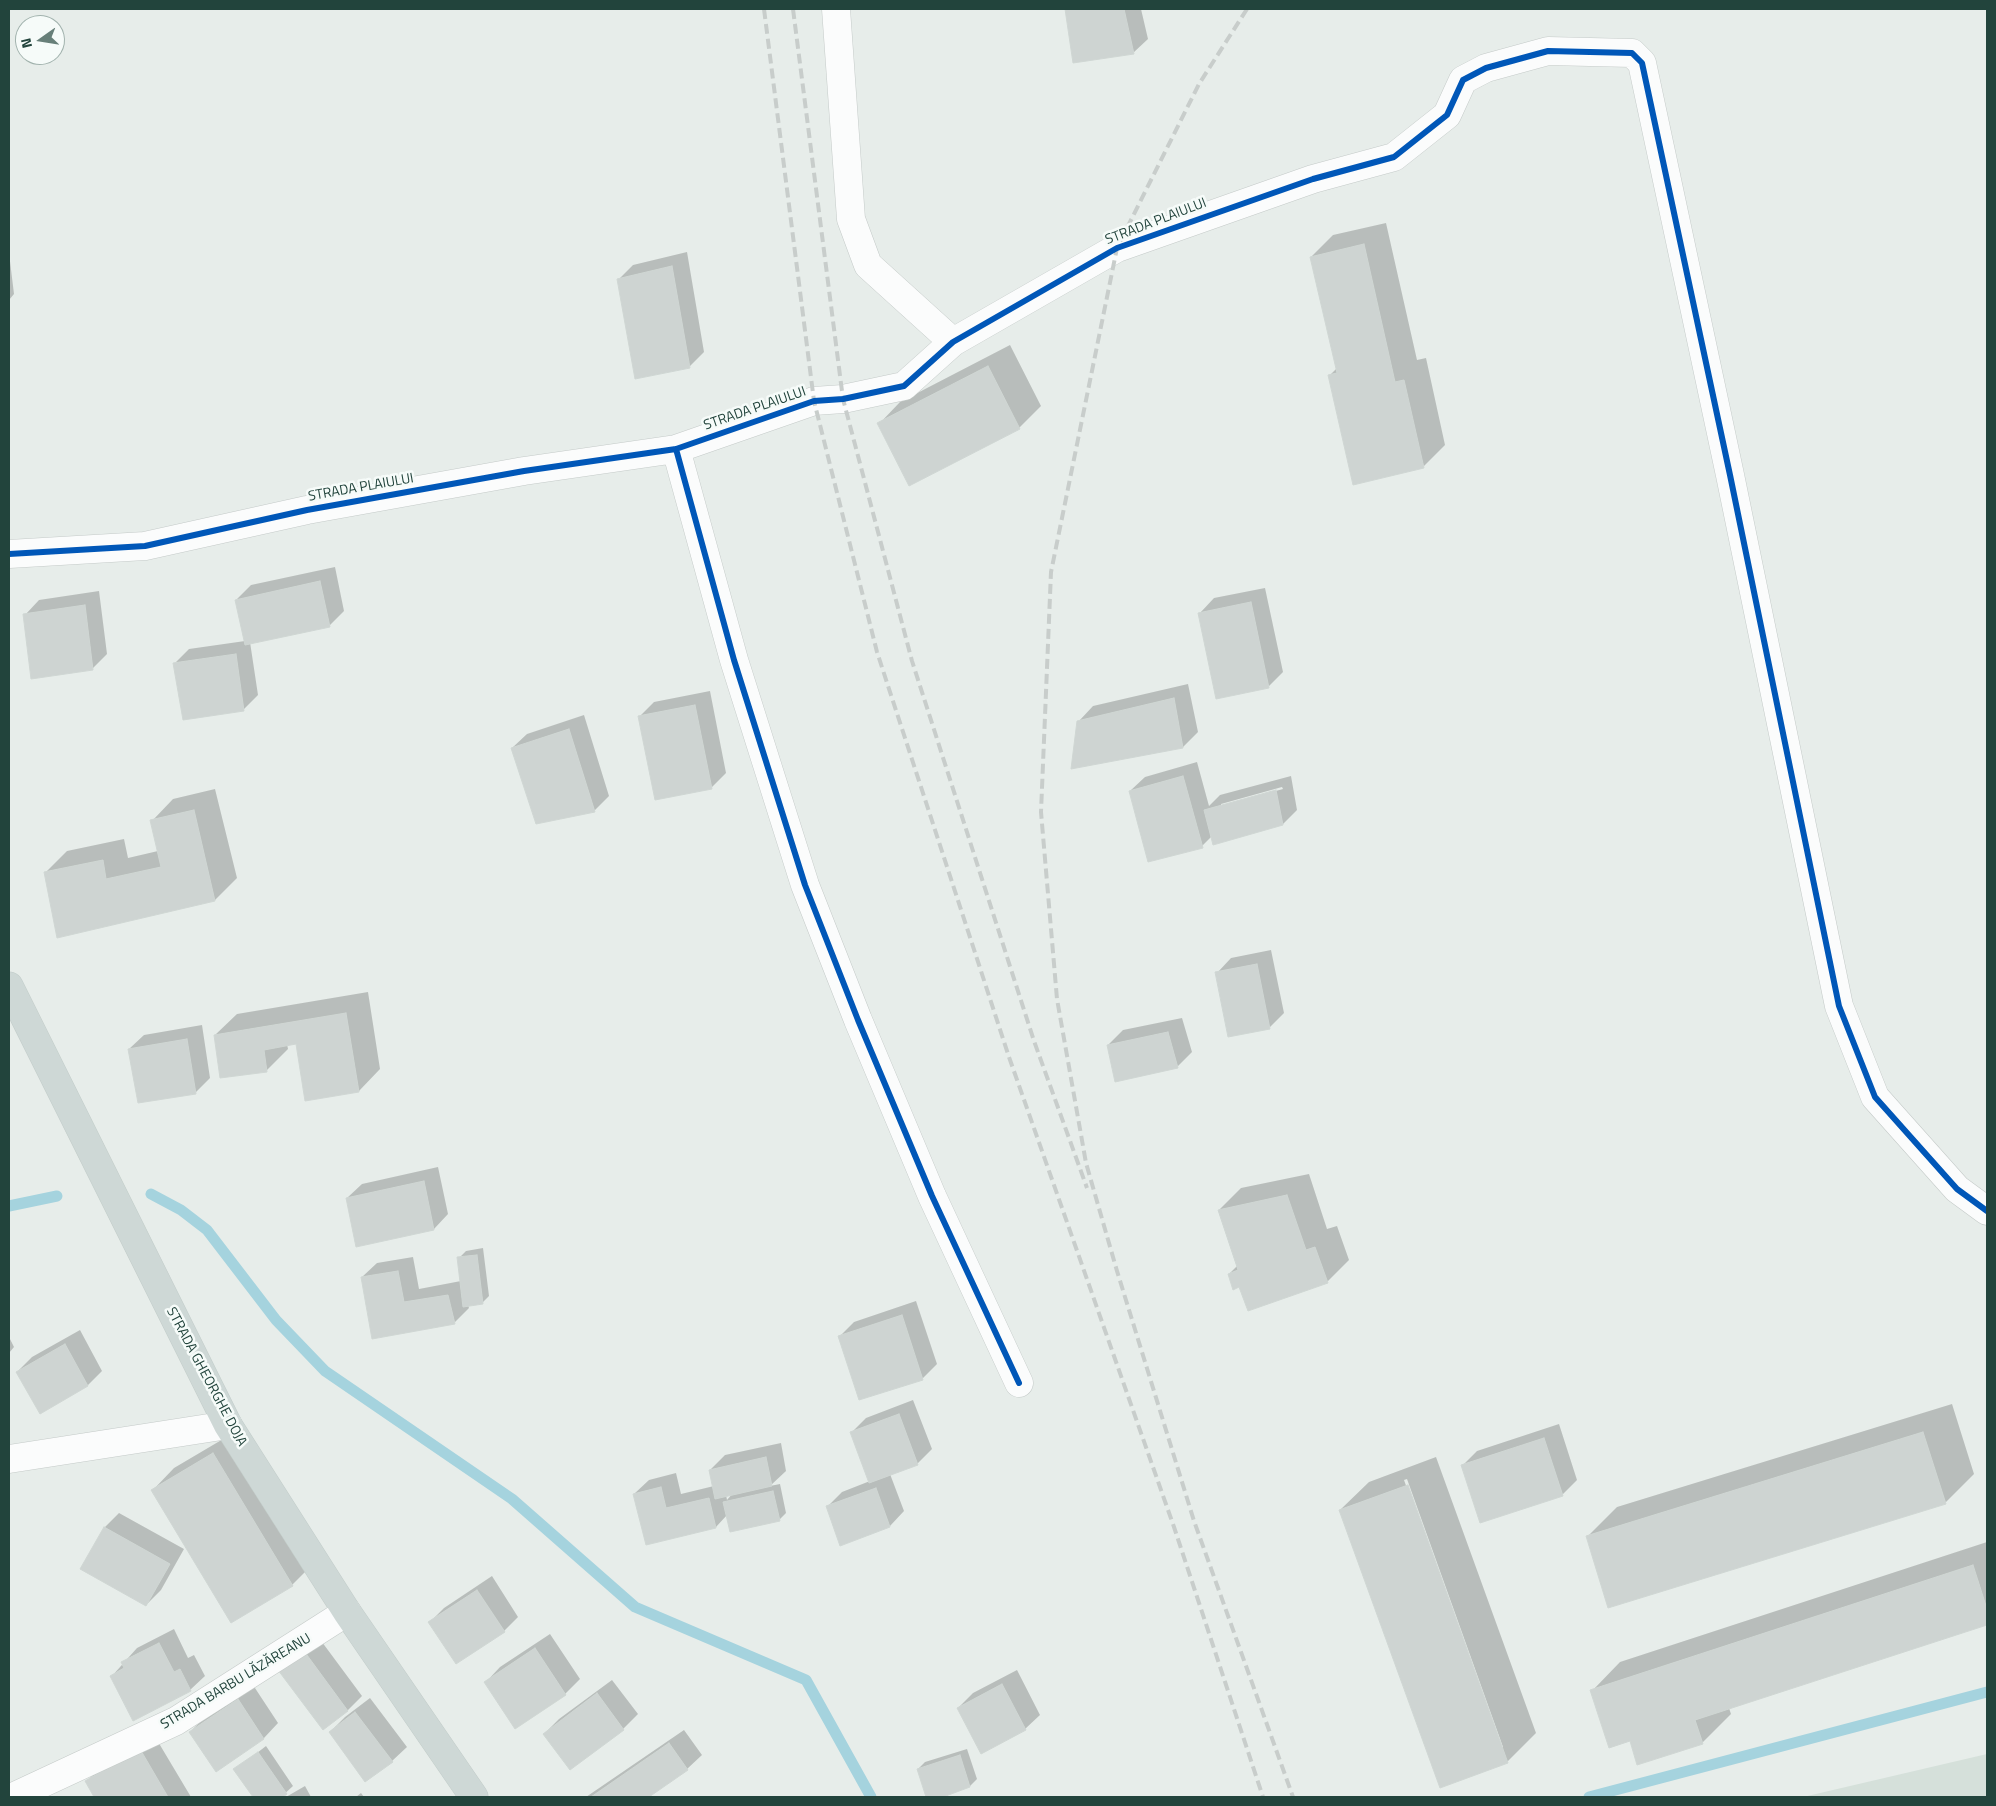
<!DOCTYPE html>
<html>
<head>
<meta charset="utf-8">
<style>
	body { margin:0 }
	#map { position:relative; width:1996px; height:1806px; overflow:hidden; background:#e7edea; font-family:"Titillium Web",sans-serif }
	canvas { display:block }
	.frame { position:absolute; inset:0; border:10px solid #22443c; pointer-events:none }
	.north { position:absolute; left:15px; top:15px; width:50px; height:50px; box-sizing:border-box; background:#f6fbf9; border:1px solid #a1b2ad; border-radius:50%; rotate:257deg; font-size:14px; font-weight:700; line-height:20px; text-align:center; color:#22443c }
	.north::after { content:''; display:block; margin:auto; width:18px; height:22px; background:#677f79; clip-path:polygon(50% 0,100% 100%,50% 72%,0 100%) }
</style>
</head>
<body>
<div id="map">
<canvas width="1996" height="1806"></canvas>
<div class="frame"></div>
<div class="north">N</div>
</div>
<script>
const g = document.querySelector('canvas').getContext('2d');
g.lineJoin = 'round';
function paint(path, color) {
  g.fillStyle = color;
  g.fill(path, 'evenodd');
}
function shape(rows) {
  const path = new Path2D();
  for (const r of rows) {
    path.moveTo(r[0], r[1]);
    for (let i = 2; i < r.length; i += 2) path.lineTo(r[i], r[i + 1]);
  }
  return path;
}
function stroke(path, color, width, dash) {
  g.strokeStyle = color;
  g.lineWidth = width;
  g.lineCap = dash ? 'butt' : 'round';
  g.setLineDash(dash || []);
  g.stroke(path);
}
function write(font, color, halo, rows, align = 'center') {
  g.font = font + ' "Titillium Web",sans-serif';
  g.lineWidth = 5;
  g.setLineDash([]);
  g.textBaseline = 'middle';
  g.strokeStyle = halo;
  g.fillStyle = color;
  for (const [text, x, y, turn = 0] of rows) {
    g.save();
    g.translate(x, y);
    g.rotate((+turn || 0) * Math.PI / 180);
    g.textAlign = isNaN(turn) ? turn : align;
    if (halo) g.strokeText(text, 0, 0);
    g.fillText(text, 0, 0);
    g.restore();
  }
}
const built = shape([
	[1987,1754,1987,1797,1803,1797]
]);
const shadow = shape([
	[1067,9,1141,9,1148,39,1133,53,1074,61],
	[1386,223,1417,360,1426,358,1445,445,1423,467,1330,375,1337,368,1311,257,1333,235],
	[687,252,704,352,690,366,636,378,618,280,633,265],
	[9,253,14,294,9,300],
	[1010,345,1041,406,1019,428,879,424,900,402],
	[335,567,344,611,329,626,250,642,258,695,243,710,174,664,189,649,245,641,236,600,251,585],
	[1265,588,1283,672,1268,687,1200,613,1214,598],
	[99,591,107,654,93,668,25,615,39,600],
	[1188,684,1198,732,1183,747,1072,767,1079,721,1093,706],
	[710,691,726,773,711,788,639,717,654,702],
	[584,715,609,796,594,811,512,748,527,734],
	[1197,762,1209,806,1220,795,1291,776,1297,810,1283,824,1212,836,1202,846,1130,791,1145,777],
	[1282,787,1283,789,1221,806,1221,804],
	[215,789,237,878,215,900,45,873,67,851,124,839,128,858,158,851,152,821,173,799],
	[1271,950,1284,1013,1269,1028,1217,973,1231,958],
	[368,992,380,1069,359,1091,297,1043,287,1044,288,1049,266,1071,215,1035,237,1014],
	[1182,1018,1192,1052,1177,1067,1108,1045,1123,1030],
	[202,1025,210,1078,195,1093,129,1049,144,1035],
	[438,1167,448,1214,434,1229,347,1198,362,1184],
	[1309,1174,1327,1229,1337,1226,1349,1260,1327,1282,1240,1286,1229,1274,1238,1265,1219,1210,1241,1188],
	[483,1248,489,1296,482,1303,468,1305,469,1308,454,1323,373,1338,362,1277,377,1263,413,1257,419,1289,461,1281,459,1258,466,1251],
	[916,1301,937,1364,922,1379,840,1336,854,1322],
	[80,1330,102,1371,88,1385,41,1412,17,1372,32,1357],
	[9,1337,14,1347,9,1353],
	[913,1400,932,1449,917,1464,890,1474,904,1511,890,1526,827,1507,842,1492,870,1481,852,1432,866,1418],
	[1952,1404,1974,1474,1945,1503,1588,1536,1617,1507],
	[1559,1424,1577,1480,1562,1495,1462,1466,1477,1451],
	[235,1432,314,1563,292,1585,153,1490,174,1468],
	[781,1443,786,1471,770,1486,780,1484,786,1513,779,1520,727,1515,716,1527,646,1544,634,1494,649,1480,676,1473,681,1494,714,1486,710,1470,725,1455],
	[733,1493,727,1500,726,1495],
	[1436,1457,1536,1733,1507,1762,1340,1510,1369,1482],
	[1407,1479,1503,1747,1501,1747,1404,1480],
	[119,1513,184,1549,161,1590,146,1605,105,1527],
	[1987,1542,1987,1623,1729,1708,1731,1714,1702,1743,1592,1691,1620,1662],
	[492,1576,518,1617,504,1631,430,1622,444,1608],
	[174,1629,188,1658,194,1655,205,1676,190,1690,112,1676,137,1648],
	[550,1634,580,1679,565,1694,515,1727,486,1682,500,1667],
	[319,1638,362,1696,348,1710,323,1729,280,1671],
	[1017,1670,1040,1715,1025,1729,958,1708,973,1693],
	[612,1680,638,1714,623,1729,570,1768,544,1734,559,1719],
	[253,1685,278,1723,264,1738,216,1770,190,1732,205,1717],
	[370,1698,407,1747,392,1761,330,1732,345,1717],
	[684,1730,702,1755,687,1769,648,1797,586,1797],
	[154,1735,191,1797,96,1797,87,1781,101,1767],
	[266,1746,293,1786,281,1797,254,1797,235,1770],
	[967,1749,977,1779,970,1786,939,1797,927,1797,918,1769,925,1762],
	[305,1786,311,1797,286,1797],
	[361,1793,364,1797,356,1797]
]);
const stream = shape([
	[151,1194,181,1210,207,1230,276,1320,325,1371,512,1499,635,1607,806,1680,871,1797],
	[9,1206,57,1196],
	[1589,1797,1987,1692]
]);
const building = shape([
	[1065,9,1124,9,1134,54,1073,63,1065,9],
	[1364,244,1395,382,1404,380,1424,468,1353,485,1328,375,1337,373,1310,257,1364,244],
	[672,266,690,368,635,379,617,279,672,266],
	[988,366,1020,429,909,486,877,423,988,366],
	[320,581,330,627,245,645,235,600,320,581],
	[1251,602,1269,688,1216,699,1198,613,1251,602],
	[85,605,93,670,31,679,23,614,85,605],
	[236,654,244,711,183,720,173,663,236,654],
	[1174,698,1183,748,1071,769,1077,721,1174,698],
	[695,705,712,789,655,800,638,716,695,705],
	[569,729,595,812,536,824,511,748,569,729],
	[1183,776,1203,848,1148,862,1129,791,1183,776],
	[1276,790,1283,825,1213,845,1204,810,1276,790],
	[194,810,215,901,57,938,44,872,103,860,106,879,161,867,150,820,194,810],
	[1257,964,1270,1029,1228,1037,1215,972,1257,964],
	[346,1013,359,1092,305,1101,296,1044,264,1050,267,1072,220,1078,214,1035,346,1013],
	[1168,1032,1178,1068,1115,1082,1107,1045,1168,1032],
	[187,1039,196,1094,138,1103,128,1049,187,1039],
	[424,1181,434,1230,356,1247,346,1198,424,1181],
	[1287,1195,1306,1250,1315,1247,1328,1283,1248,1311,1239,1287,1233,1290,1228,1274,1238,1270,1218,1210,1287,1195],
	[477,1255,483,1304,463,1307,457,1257,477,1255],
	[398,1271,404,1302,448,1295,455,1324,372,1339,361,1277,398,1271],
	[902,1315,923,1380,859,1400,838,1336,902,1315],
	[65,1344,88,1386,40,1414,16,1372,65,1344],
	[899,1414,918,1465,869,1483,850,1432,899,1414],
	[1923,1432,1946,1504,1608,1608,1586,1536,1923,1432],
	[1544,1438,1563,1496,1480,1523,1461,1465,1544,1438],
	[213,1453,293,1586,231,1623,151,1490,213,1453],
	[766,1457,772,1486,715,1499,709,1470,766,1457],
	[1408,1485,1508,1763,1440,1788,1339,1510,1408,1485],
	[661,1487,666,1508,709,1498,716,1528,646,1545,633,1494,661,1487],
	[876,1488,890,1527,840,1546,826,1506,876,1488],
	[773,1491,780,1521,730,1532,723,1502,773,1491],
	[104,1527,170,1564,146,1606,80,1569,104,1527],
	[1973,1565,1987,1609,1987,1625,1695,1720,1703,1744,1637,1765,1630,1741,1609,1748,1590,1690,1973,1565],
	[477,1590,505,1632,456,1664,428,1622,477,1590],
	[159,1643,174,1672,180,1669,191,1691,133,1721,110,1676,124,1668,121,1662,159,1643],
	[535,1648,566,1695,515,1729,484,1682,535,1648],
	[304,1651,348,1711,323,1730,278,1670,304,1651],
	[1002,1684,1026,1730,981,1754,957,1708,1002,1684],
	[597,1693,624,1730,570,1770,543,1734,597,1693],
	[238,1699,264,1739,216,1772,189,1732,238,1699],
	[355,1712,393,1762,365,1782,329,1732,355,1712],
	[669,1743,688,1770,649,1797,591,1797,669,1743],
	[140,1749,168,1797,94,1797,85,1781,140,1749],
	[258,1752,287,1794,283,1797,253,1797,233,1769,258,1752],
	[960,1755,970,1787,943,1797,926,1797,917,1769,960,1755]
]);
const minor = shape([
	[836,9,851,219,868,265,953,342],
	[676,449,734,660,805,885,858,1020,932,1196,1019,1383],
	[9,554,145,546,307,510,524,471,676,449,814,401,843,399,904,386,953,342,1117,248,1313,179,1394,157,1447,115,1463,80,1486,68,1548,51,1632,53,1642,63,1730,475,1839,1006,1875,1097,1957,1189,1987,1211],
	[9,1459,228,1425],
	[13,1797,176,1721,347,1612]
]);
const major = shape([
	[9,986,228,1425,347,1612,474,1797]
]);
const rail = shape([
	[764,9,814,401,877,652,1009,1057,1174,1527,1263,1797],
	[793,9,843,399,912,661,1034,1041,1087,1188],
	[1247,9,1199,84,1117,248,1051,572,1041,812,1057,999,1086,1163,1117,1271,1194,1521,1293,1797]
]);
const cycleway = shape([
	[676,449,734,660,805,885,858,1020,932,1196,1019,1383],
	[9,554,145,546,307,510,524,471,676,449,814,401,843,399,904,386,953,342,1117,248,1313,179,1394,157,1447,115,1463,80,1486,68,1548,51,1632,53,1642,63,1730,475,1839,1006,1875,1097,1957,1189,1987,1211]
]);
const streetNames = [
	["STRADA PLAIULUI",1156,222,-21],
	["STRADA PLAIULUI",755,409,-19],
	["STRADA PLAIULUI",361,488,-10],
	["STRADA GHEORGHE DOJA",206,1377,62],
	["STRADA BARBU LĂZĂREANU",236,1682,-31]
];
paint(built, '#d5e0da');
paint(shadow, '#0003');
stroke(stream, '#a5d3de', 11);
paint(building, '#ced4d2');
stroke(building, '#cfd6d3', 1);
stroke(minor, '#c4cac8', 29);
stroke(major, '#c2ccc9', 29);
stroke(minor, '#fbfcfc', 28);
stroke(major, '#ced8d6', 28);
stroke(rail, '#c8cdcb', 4, [10, 5]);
stroke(cycleway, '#0057b8', 6);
write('14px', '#22443c', '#f6fbf9', streetNames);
</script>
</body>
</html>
